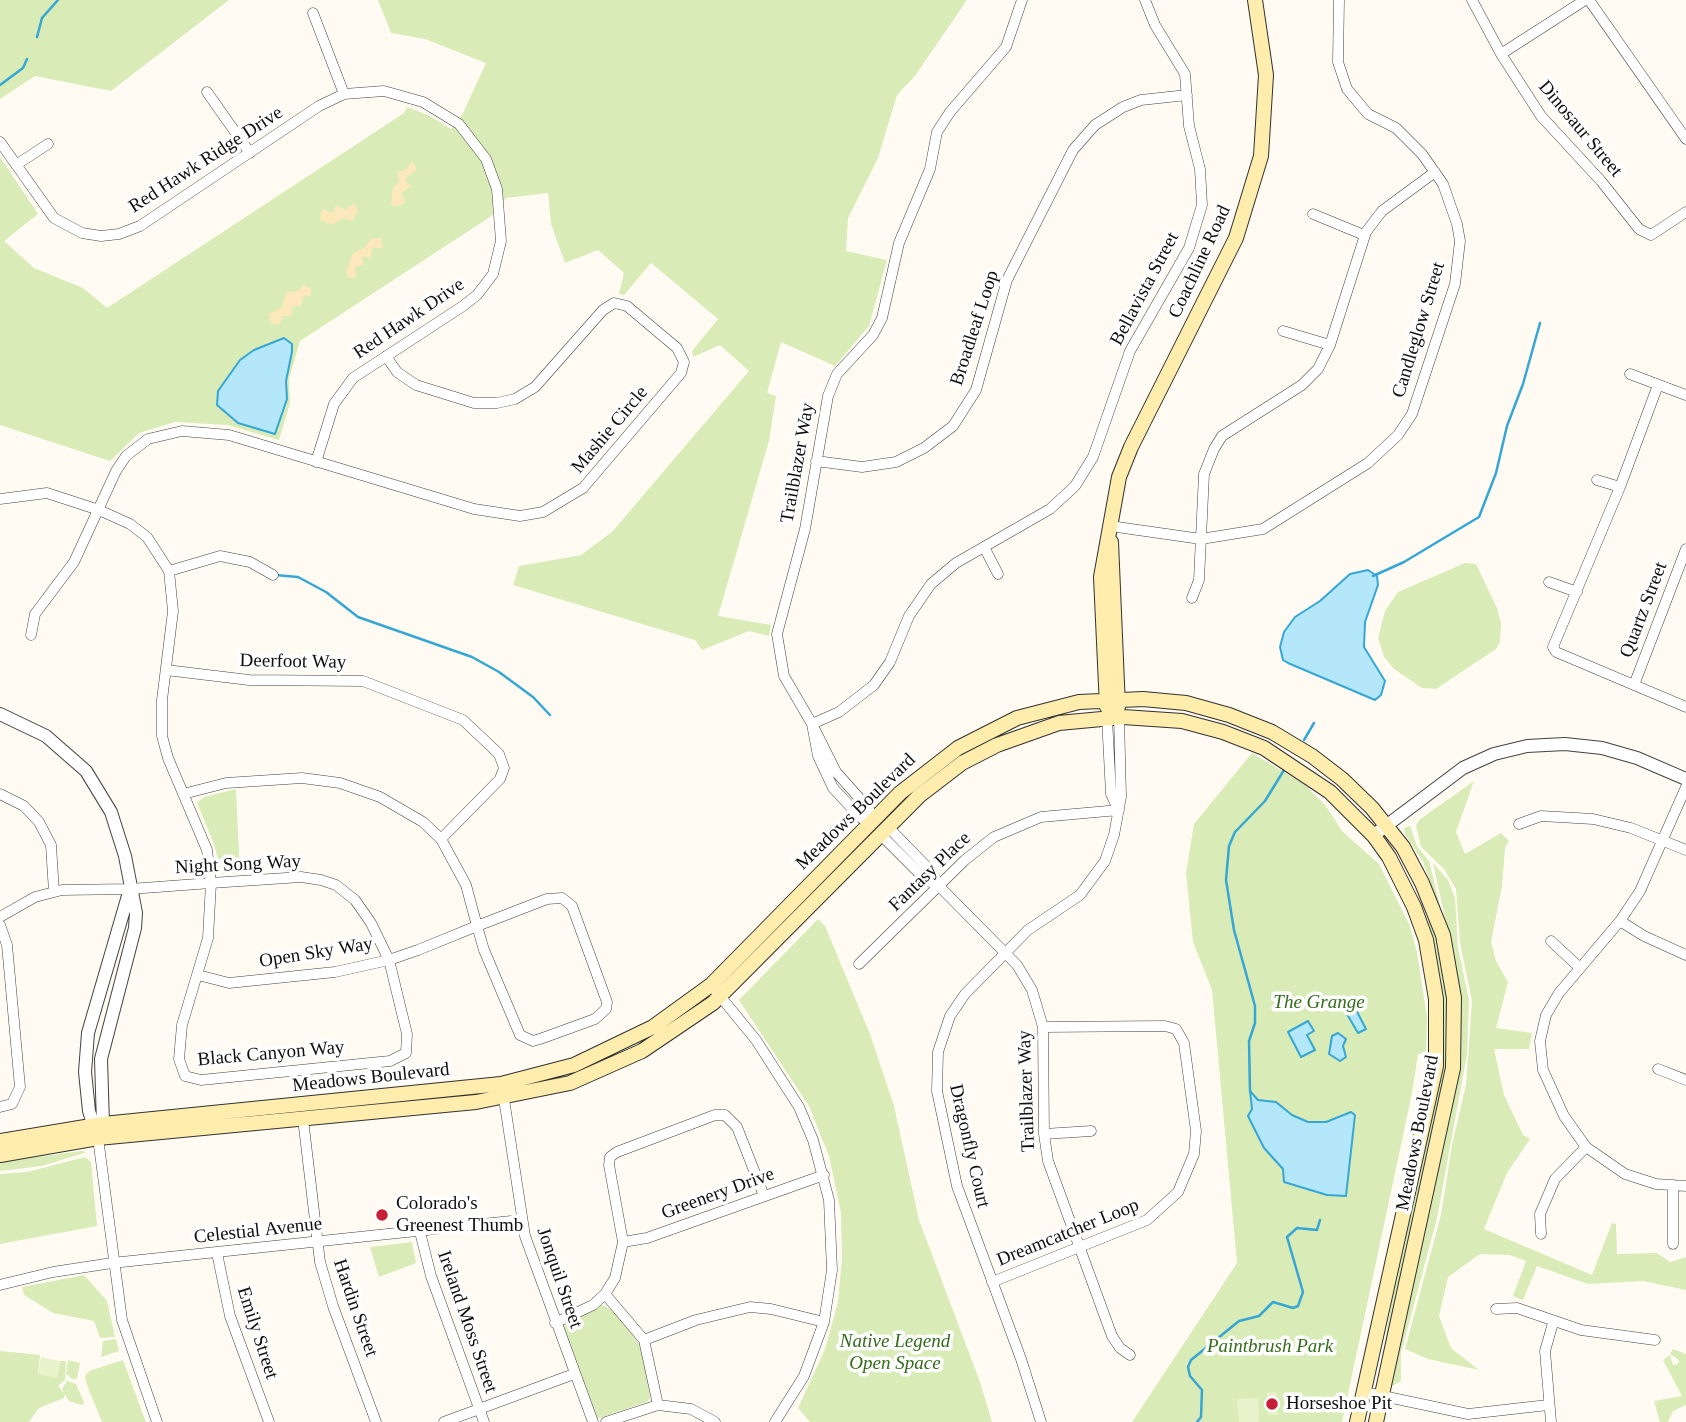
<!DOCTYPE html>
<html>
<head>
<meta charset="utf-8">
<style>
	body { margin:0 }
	canvas { display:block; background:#fffbf2 }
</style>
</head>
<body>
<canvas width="1686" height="1422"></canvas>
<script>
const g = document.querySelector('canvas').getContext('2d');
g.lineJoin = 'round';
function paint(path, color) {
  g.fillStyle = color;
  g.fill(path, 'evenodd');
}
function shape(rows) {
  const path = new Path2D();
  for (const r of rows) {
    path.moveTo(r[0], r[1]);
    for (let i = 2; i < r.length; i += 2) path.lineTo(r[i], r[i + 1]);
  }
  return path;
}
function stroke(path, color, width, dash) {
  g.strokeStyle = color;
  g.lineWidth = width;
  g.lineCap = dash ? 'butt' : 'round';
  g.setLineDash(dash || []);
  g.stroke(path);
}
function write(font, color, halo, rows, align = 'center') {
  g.font = font + ' Georgia,serif';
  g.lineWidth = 7;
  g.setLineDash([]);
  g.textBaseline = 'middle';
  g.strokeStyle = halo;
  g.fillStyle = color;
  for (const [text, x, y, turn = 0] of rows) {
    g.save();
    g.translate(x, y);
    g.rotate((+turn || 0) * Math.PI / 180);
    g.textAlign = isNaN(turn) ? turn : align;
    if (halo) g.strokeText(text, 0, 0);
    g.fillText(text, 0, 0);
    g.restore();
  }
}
const green = shape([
	[0,0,229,0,111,91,35,76,0,99],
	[378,0,967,0,915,76,897,95,878,158,848,218,846,251,887,260,869,326,835,366,781,342,767,393,776,396,769,441,718,616,771,625,769,636,749,631,702,650,695,640,513,585,519,566,581,555,612,532,749,371,720,345,693,357,692,351,718,319,651,263,624,295,619,294,624,273,598,250,565,263,551,224,548,193,506,198,490,217,300,341,289,379,290,403,279,440,228,425,175,422,139,433,110,461,0,425,0,157,38,214,4,241,34,268,83,288,107,308,404,113,407,107,430,116,451,129,462,115,486,63,425,39,391,33],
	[1465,563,1476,564,1497,608,1501,623,1500,642,1496,649,1436,689,1422,688,1394,669,1384,657,1378,638,1385,611,1398,592],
	[1252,753,1304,784,1325,805,1343,832,1379,864,1410,926,1417,953,1427,1017,1426,1053,1418,1054,1412,1093,1342,1422,1132,1422,1237,1263,1212,990,1193,942,1186,873,1194,824],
	[1474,781,1456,832,1465,854,1501,833,1509,841,1505,848,1502,886,1491,942,1496,961,1508,982,1496,1028,1532,1033,1529,1049,1494,1049,1504,1095,1523,1135,1530,1139,1507,1173,1484,1229,1592,1275,1612,1223,1616,1224,1617,1254,1657,1253,1670,1262,1686,1257,1686,1290,1643,1281,1588,1284,1537,1266,1523,1300,1513,1296,1526,1261,1510,1255,1480,1254,1448,1277,1439,1316,1451,1348,1479,1370,1428,1359,1405,1349,1441,1215,1452,1145,1466,1085,1472,1001,1460,943,1456,889,1444,869,1421,847,1416,826,1419,820],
	[236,789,240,873,222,874,214,844,197,803,204,797],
	[1410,826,1417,846,1429,861,1442,914,1423,862,1405,834,1404,828],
	[1433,863,1448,880,1455,898,1458,948,1469,1000,1467,1054,1437,1218,1401,1353,1401,1381,1391,1387,1453,1101,1461,1046,1459,982],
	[818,919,825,926,870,1034,894,1106,919,1220,980,1382,992,1422,810,1422,798,1408,825,1349,838,1302,842,1258,841,1213,829,1156,809,1106,739,1000],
	[1433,920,1450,998,1450,1063,1378,1382,1394,1288,1442,1063,1442,993,1426,922],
	[81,1151,87,1152,42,1166,0,1171,0,1162],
	[85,1157,91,1162,97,1226,0,1244,0,1174,27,1172],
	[412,1242,416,1263,379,1277,370,1247],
	[84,1275,107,1301,115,1337,100,1338,94,1321,53,1313,24,1295,22,1287],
	[601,1305,615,1311,639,1344,646,1367,650,1398,647,1402,599,1418,595,1417,563,1327],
	[116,1339,119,1351,101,1357,103,1341],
	[1673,1349,1686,1354,1686,1405,1673,1411,1668,1422,1660,1422,1654,1401,1682,1396,1663,1360,1670,1355,1673,1365,1678,1364,1679,1360,1670,1354],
	[0,1351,40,1355,38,1374,57,1377,60,1361,66,1361,65,1380,58,1386,65,1394,64,1398,39,1408,29,1422,0,1422],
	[68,1360,80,1363,77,1378,74,1380,66,1374],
	[123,1360,141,1409,146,1422,102,1422,87,1385,85,1376,89,1371],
	[67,1381,76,1384,84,1402,82,1405,69,1401,62,1389]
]);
const sand = shape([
	[412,161,417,169,405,179,410,187,401,193,405,202,400,206,391,205,393,188,399,181,397,171,405,171],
	[353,203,358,210,353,221,343,218,331,225,320,220,322,209,333,213,336,205,346,210],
	[381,238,383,248,372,248,371,258,362,256,363,265,355,267,356,278,349,278,346,272,353,253,364,248,371,239],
	[304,285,311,289,311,296,304,295,301,306,292,307,292,316,283,316,279,325,271,323,269,314,281,308,287,292,298,291]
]);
const pitch = shape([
	[41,1357,60,1361,57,1378,38,1374],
	[1276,1392,1278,1415,1268,1415,1267,1393],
	[1258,1398,1259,1422,1239,1422,1237,1399]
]);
const water = shape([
	[284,338,292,344,292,352,286,381,287,399,275,434,238,423,217,405,218,391,240,360,254,350,284,338],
	[1368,570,1377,576,1378,585,1365,622,1364,647,1385,681,1381,695,1375,700,1288,663,1283,660,1280,647,1284,632,1295,617,1320,601,1350,574,1368,570],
	[1353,1004,1366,1029,1358,1033,1344,1009,1353,1004],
	[1308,1021,1314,1031,1307,1035,1315,1050,1301,1057,1288,1032,1308,1021],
	[1338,1033,1346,1039,1343,1046,1346,1057,1340,1061,1329,1054,1332,1036,1338,1033],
	[1250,1091,1258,1100,1276,1102,1292,1115,1308,1122,1326,1122,1351,1112,1355,1115,1346,1196,1327,1195,1284,1182,1283,1169,1264,1148,1248,1116,1252,1109,1250,1091]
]);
const stream = shape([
	[37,37,42,18,58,0],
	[0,85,23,68,27,59],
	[275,575,298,577,326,592,358,617,472,657,499,672,533,697,550,715],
	[1373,576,1404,562,1479,517,1496,473,1507,426,1523,384,1540,323],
	[1304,740,1314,723],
	[1250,1091,1249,1041,1255,1023,1255,1006,1234,930,1226,880,1229,846,1235,832,1265,801,1284,770],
	[1197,1422,1201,1417,1202,1390,1190,1376,1188,1367,1191,1360,1239,1321,1259,1316,1273,1302,1293,1308,1298,1306,1303,1292,1287,1237,1297,1228,1317,1230,1320,1220]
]);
const minor = shape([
	[1472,0,1501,54,1541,116,1601,181,1639,229,1651,235,1686,212],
	[1589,0,1686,139],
	[313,13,344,94],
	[1501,54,1585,0],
	[207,92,250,153],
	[0,142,54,218,82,233,101,236,119,234,140,226,319,106,344,94,384,91,423,102,459,124,486,159,497,189,501,241,493,274,477,295,463,306,353,378,334,404,316,462],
	[16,165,48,144],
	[1313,214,1364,235],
	[1283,331,1330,345],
	[1630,374,1686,395],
	[1658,385,1620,487,1553,647,1556,652,1686,707],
	[816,461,862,467,896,462,924,448,953,426,976,390,1007,280,1073,150,1095,125,1123,107,1141,100,1187,95],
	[1597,480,1620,487],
	[0,499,47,493,99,510,130,524,147,537,169,571,173,611,162,700,162,736,168,758,207,850,211,883,208,938,182,1025,179,1059,185,1076,201,1080,390,1061,406,1053,407,1034,389,960,371,923,355,900,336,885,321,880,301,877,211,883,130,889,62,890,35,897,0,917],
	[1110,526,1201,539,1263,529,1368,463,1398,435,1412,414,1455,284,1460,241,1457,224,1443,184,1422,154,1396,128,1368,114,1347,89,1338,62,1339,0],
	[984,547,998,574],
	[169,571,220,556,250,562,273,575],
	[1549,582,1577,592],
	[1192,598,1199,580,1204,474,1214,449,1222,436,1302,385,1318,369,1330,345,1366,232,1382,211,1435,172],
	[31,635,35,614,74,562,116,471,126,456,148,439,182,431,229,435,474,509,520,516,543,512,583,488,681,373,684,362,677,348,627,306,614,303,603,310,535,387,515,399,497,403,474,403,416,385,397,372,386,356],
	[166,670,249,680,363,681,463,720,499,754,504,768,500,779,441,839],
	[1634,685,1686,549],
	[1107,718,1111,794,1118,809],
	[812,724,818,756,833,788,861,818,872,821,869,809,836,772,812,724,784,676,777,634,805,529,828,396,837,374,873,335,882,318,899,243,930,169,937,132,950,112,1006,47,1022,0],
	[812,724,839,712,874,685,890,662,909,616,931,584,956,563,1050,509,1075,486,1093,457,1130,351,1189,248,1202,205,1200,169,1189,126,1185,74,1155,25,1145,0],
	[1686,787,1640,891,1620,921,1559,993,1546,1015,1540,1041,1543,1070,1564,1116,1586,1147,1625,1174,1656,1184,1686,1186],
	[0,794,24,806,39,822,51,845,54,892],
	[183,794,226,783,302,778,340,783,380,797,423,822,441,839,466,885,477,926,484,950,520,1035,533,1041,540,1039,595,1019,606,1009,607,1002,572,906,562,898,547,899,477,926,418,950,389,960,335,972,229,983,198,975],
	[1519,824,1541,816,1593,819,1631,828,1686,850],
	[888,827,931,871,939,886,1017,965,1032,990,1043,1027,1044,1134,1048,1161,1112,1336,1120,1348,1130,1355],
	[880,834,925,879,938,886],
	[1620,921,1644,936,1686,955],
	[0,925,7,945,20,1087,12,1104,0,1107],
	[1551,941,1580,968],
	[859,964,965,860,994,837,1041,817,1119,810],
	[711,985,756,1040,799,1107,813,1140,829,1200,832,1270,824,1322,804,1376,775,1422],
	[1658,1069,1686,1080],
	[504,1099,525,1236,593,1422],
	[303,1119,320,1262,333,1306,376,1422],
	[1044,1134,1091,1131],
	[98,1138,122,1320,157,1422],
	[1673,1185,1673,1244],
	[420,1232,431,1276,484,1422],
	[1541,1234,1540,1214,1555,1179,1586,1147],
	[623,1242,647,1238,824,1175],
	[217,1253,230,1316,269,1422],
	[992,1282,1147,1220,1178,1192,1194,1154,1196,1131,1184,1043,1176,1029,1165,1026,1043,1027],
	[0,1285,53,1272,112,1263,521,1220],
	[605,1294,644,1340,658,1405],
	[1496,1309,1517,1308,1581,1330,1655,1340],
	[555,1323,593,1305,605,1294,615,1278,623,1242,609,1165,610,1157,617,1152,715,1115,725,1115,737,1127,764,1196],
	[644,1340,696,1320,750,1307,771,1309,824,1322],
	[1364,1392,1468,1414,1548,1405],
	[444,1422,574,1374],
	[606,1422,658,1405,691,1409,715,1422],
	[1041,1422,1021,1359,957,1186,937,1091,938,1052,950,1016,965,994,1028,930,1080,895,1105,861,1114,835,1121,797,1119,717],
	[1551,1422,1545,1351,1553,1323]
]);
const tertiary = shape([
	[0,714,46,736,86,771,111,812,125,856,136,913,135,928,101,1059,103,1124,100,1131],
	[1378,832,1463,768,1494,754,1527,746,1565,744,1602,748,1637,758,1686,779],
	[96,1133,89,1111,85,1072,88,1033,130,889]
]);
const secondary = shape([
	[1111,542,1118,707],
	[1107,707,1101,577,1119,477,1131,447,1236,238,1261,156,1266,75,1255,0],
	[0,1141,103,1124,501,1084,574,1065,653,1027,711,985,900,793,958,748,1017,718,1079,702,1143,699,1186,703,1229,715,1272,732,1312,756,1342,779,1372,808,1403,847,1422,883,1443,935,1454,998,1453,1068,1376,1422],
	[0,1155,98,1138,476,1102,570,1083,642,1051,713,1003,919,796,962,763,997,745,1059,723,1123,717,1182,721,1223,732,1264,748,1330,792,1374,836,1389,857,1414,907,1426,940,1436,999,1436,1066,1357,1422]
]);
const markers = [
	[382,1215,7,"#c81f39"],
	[1272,1404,7,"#c81f39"]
];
const streetNames = [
	["Dinosaur Street",1580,129,50],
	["Red Hawk Ridge Drive",206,160,-33],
	["Coachline Road",1200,262,-65],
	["Bellavista Street",1145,289,-62],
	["Red Hawk Drive",409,319,-34],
	["Broadleaf Loop",975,328,-72],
	["Candleglow Street",1419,330,-73],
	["Mashie Circle",610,430,-50],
	["Trailblazer Way",798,463,-80],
	["Quartz Street",1644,610,-69],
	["Deerfoot Way",293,662,1],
	["Meadows Boulevard",856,812,-44],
	["Night Song Way",238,865,-3],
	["Fantasy Place",930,872,-44],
	["Open Sky Way",316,953,-9],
	["Black Canyon Way",271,1054,-5],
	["Meadows Boulevard",371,1078,-6],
	["Trailblazer Way",1027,1091,-92],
	["Meadows Boulevard",1418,1133,-79],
	["Dragonfly Court",969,1146,77],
	["Greenery Drive",718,1194,-20],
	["Celestial Avenue",258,1231,-6],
	["Dreamcatcher Loop",1068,1233,-22],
	["Jonquil Street",559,1278,71],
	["Hardin Street",355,1308,71],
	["Ireland Moss Street",467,1322,71],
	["Emily Street",257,1333,72]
];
const parkNames = [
	["The Grange",1319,1003],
	["Native Legend",895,1342],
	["Open Space",895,1364],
	["Paintbrush Park",1270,1347]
];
const poiNames = [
	["Colorado's",396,1204],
	["Greenest Thumb",396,1226],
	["Horseshoe Pit",1286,1404]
];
paint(green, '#d9ecb8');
paint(sand, '#fde8bb');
paint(pitch, '#e9f3cb');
paint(water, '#b3e7f9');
stroke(water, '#36a6d5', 2);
stroke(stream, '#36a6d5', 2.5);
stroke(minor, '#424242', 11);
stroke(tertiary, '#424242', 14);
stroke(secondary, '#313131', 16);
stroke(minor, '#fff', 10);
stroke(tertiary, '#fff', 12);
stroke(secondary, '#ffedad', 14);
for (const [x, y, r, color] of markers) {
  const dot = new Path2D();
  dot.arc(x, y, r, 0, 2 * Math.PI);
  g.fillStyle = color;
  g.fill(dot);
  stroke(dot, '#fff', 2.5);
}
write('19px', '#0f0f0f', '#fff', streetNames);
write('italic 19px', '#346c1b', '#fff', parkNames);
write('19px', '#0f0f0f', '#fff', poiNames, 'left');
</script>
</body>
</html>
